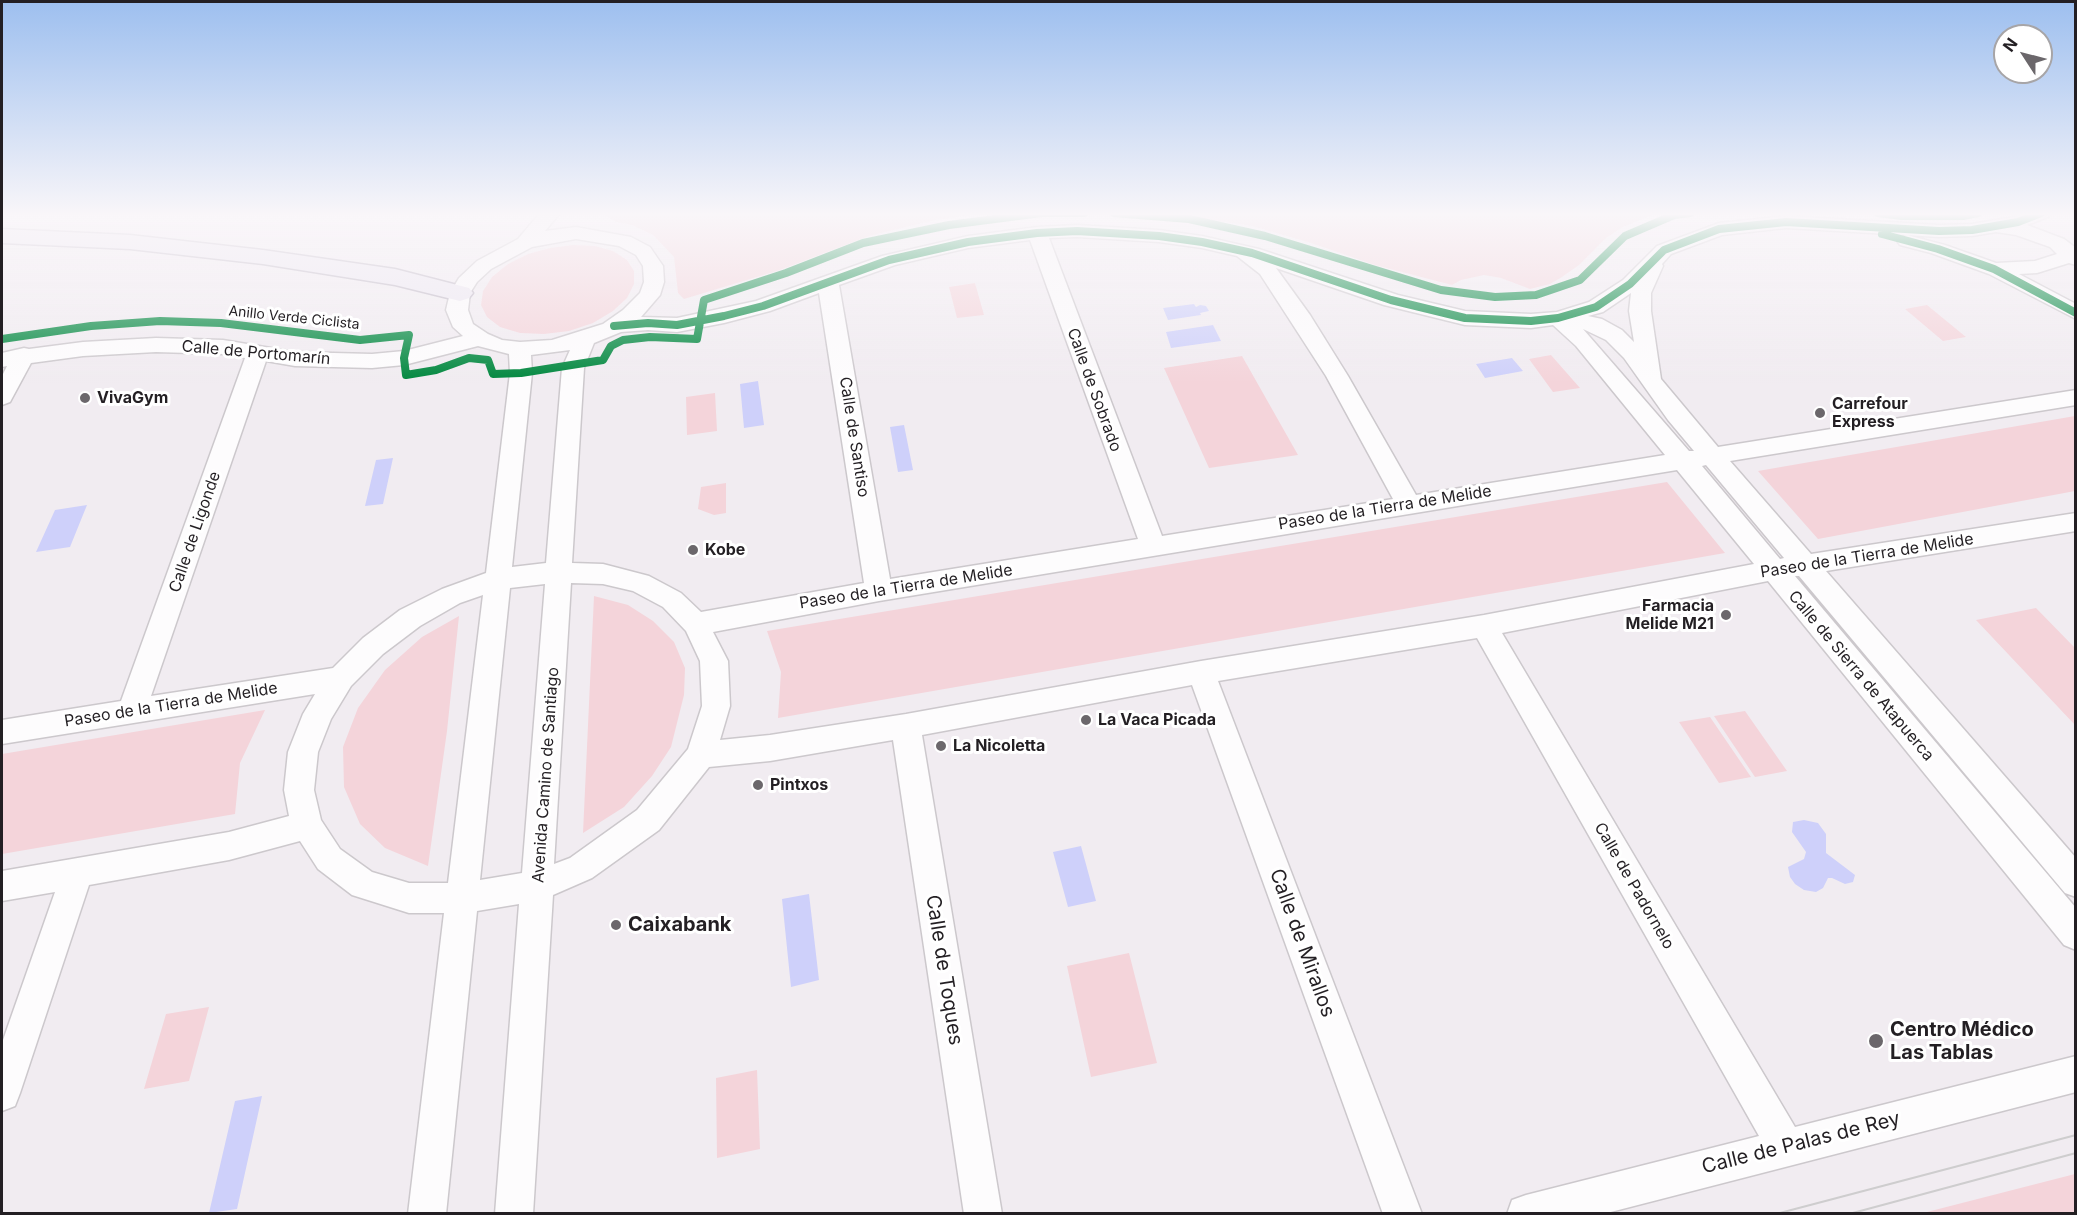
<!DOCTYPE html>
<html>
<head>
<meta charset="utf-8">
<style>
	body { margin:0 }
	#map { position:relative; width:2077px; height:1215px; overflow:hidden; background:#f1ecf1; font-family:Inter,sans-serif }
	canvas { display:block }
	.frame { position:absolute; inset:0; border:3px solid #231f23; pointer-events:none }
	.north { position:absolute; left:1993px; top:24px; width:60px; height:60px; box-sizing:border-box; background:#fff; border:2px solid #a7a5a7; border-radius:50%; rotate:306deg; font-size:16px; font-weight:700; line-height:24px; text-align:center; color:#231f23 }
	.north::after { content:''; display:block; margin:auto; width:21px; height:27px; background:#6b676b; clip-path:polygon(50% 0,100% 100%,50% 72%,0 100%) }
</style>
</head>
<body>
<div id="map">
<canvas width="2077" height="1215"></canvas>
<div class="frame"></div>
<div class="north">N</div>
</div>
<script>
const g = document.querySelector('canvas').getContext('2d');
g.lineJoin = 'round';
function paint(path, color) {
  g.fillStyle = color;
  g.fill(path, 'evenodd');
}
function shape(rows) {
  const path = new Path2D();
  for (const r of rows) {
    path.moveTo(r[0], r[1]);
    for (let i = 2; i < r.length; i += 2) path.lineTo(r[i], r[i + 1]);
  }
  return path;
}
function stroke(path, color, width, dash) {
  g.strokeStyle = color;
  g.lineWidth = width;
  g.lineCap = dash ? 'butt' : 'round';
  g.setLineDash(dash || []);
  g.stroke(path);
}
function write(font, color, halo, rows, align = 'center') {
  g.font = font + ' Inter,sans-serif';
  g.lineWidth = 6;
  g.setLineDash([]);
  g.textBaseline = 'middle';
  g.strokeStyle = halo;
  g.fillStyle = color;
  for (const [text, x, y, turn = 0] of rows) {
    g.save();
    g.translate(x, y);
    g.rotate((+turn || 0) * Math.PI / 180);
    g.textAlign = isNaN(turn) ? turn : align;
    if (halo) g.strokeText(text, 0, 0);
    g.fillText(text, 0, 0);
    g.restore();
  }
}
const green = shape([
	[602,213,983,213,935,220,869,236,780,270,684,299,678,293,674,257,653,235,632,225,616,222],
	[1167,213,1656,213,1623,227,1606,238,1579,265,1562,277,1550,284,1530,289,1501,278,1484,275,1461,280,1452,285,1375,265,1311,243,1252,226],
	[573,245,595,246,613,251,627,260,634,271,634,284,627,298,613,311,593,323,569,331,544,334,520,333,500,327,487,317,481,305,483,291,492,277,508,264,528,254,550,248],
	[975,283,984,315,957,318,949,287],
	[1927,305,1966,337,1943,341,1905,309],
	[1551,355,1580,388,1553,392,1529,359],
	[1242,356,1298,455,1209,468,1164,368],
	[715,393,717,431,687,435,686,397],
	[2075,416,2075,491,1818,539,1758,471],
	[1667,482,1725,553,778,718,781,672,767,631],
	[726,483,726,513,714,515,698,509,701,487],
	[594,596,628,605,653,621,674,642,685,668,684,695,671,747,652,776,624,807,583,833],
	[2036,608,2075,648,2075,725,1976,620],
	[459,616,447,731,428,866,385,848,360,824,344,787,343,747,358,708,385,670,422,637],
	[265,710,240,763,235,814,2,854,2,754],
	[1745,711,1787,771,1755,777,1714,716],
	[1710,717,1751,777,1719,783,1679,722],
	[1129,953,1157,1063,1091,1077,1067,966],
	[209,1007,189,1081,144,1089,166,1014],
	[757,1070,760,1149,717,1158,716,1078],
	[2075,1174,2075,1213,1923,1213]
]);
const water = shape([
	[1194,304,1196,307,1200,305,1206,306,1209,311,1200,313,1201,315,1168,320,1163,308],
	[1213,325,1221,341,1171,348,1166,332],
	[1512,358,1523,371,1485,378,1476,364],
	[758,381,764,425,744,428,740,384],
	[904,425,913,470,898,472,890,427],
	[393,458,383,504,365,506,376,460],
	[87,505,70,547,36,552,55,510],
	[1804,820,1818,823,1826,834,1826,853,1855,875,1853,882,1845,884,1832,878,1828,878,1823,888,1816,892,1804,890,1795,884,1790,877,1788,867,1804,859,1806,852,1792,832,1793,822],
	[1081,846,1096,901,1068,907,1053,852],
	[809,894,819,980,791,987,782,899],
	[262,1096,237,1209,209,1213,235,1101]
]);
const minor = shape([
	[540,213,560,213,545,231,576,227,631,237,650,247,663,266,664,282,660,295,641,317,677,318,756,301,882,256,968,236,1037,227,1077,225,1159,230,1202,236,1259,249,1398,295,1465,311,1531,314,1557,312,1589,302,1623,280,1657,246,1719,223,1786,216,1939,225,1972,224,2014,217,2025,213,2050,213,2048,217,2027,225,2064,239,2076,248,2076,265,2069,263,2037,273,2019,274,2076,304,2076,319,1989,274,1931,253,1900,245,1897,241,1900,237,1907,235,1945,245,1996,263,2035,261,2057,254,2050,247,2016,235,1996,232,1972,236,1939,237,1786,228,1722,235,1671,254,1662,264,1663,266,1651,293,1651,311,1661,379,1718,447,2076,390,2076,405,1730,461,1811,554,2076,513,2076,531,1826,571,2076,858,2076,897,2065,893,1799,576,1795,576,2076,908,2076,950,2064,945,1768,581,1502,633,1795,1127,2076,1056,2076,1092,1603,1214,1507,1214,1512,1200,1526,1195,1759,1136,1477,638,1218,681,1422,1214,1383,1214,1192,685,922,735,1002,1214,964,1214,893,740,770,761,709,767,659,830,592,878,553,895,533,1214,495,1214,519,904,477,911,446,1214,408,1214,444,913,409,913,352,895,318,869,300,841,229,860,89,885,20,1093,15,1106,2,1111,2,1043,55,892,2,901,2,871,229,832,289,816,284,790,288,752,303,714,315,694,2,744,2,720,121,701,245,358,223,354,156,352,83,356,31,363,10,402,2,405,2,376,7,366,2,367,2,353,24,348,29,349,83,342,156,338,223,340,295,352,372,354,404,351,463,336,453,327,446,310,450,293,459,278,477,261,518,239,540,213],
	[1077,237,1159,242,1202,248,1237,256,1260,274,1326,376,1393,499,1162,536,1049,238,1077,237],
	[576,239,619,246,636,255,643,266,644,282,640,293,623,310,603,324,552,340,520,342,502,340,488,334,473,324,468,310,470,293,477,282,491,269,532,247,576,239],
	[1030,240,1138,539,890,579,839,285,895,265,968,248,1030,240],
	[1276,268,1384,305,1465,325,1531,328,1553,325,1576,346,1665,455,1416,495,1348,376,1310,315,1276,268],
	[819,293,864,583,701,612,681,593,649,576,603,564,572,563,584,368,594,343,621,332,648,330,677,332,724,323,770,311,819,293],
	[1631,293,1629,311,1634,342,1622,330,1602,319,1588,316,1603,312,1631,293],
	[1583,329,1606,340,1624,358,1668,420,1694,451,1689,451,1583,329],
	[478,346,509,354,510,373,486,573,442,589,400,610,363,638,333,668,151,696,266,361,295,366,372,368,404,365,478,346],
	[570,350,562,368,546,563,512,567,532,373,531,355,570,350],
	[1706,465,1784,558,1780,559,1702,466,1706,465],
	[1677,470,1754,564,1484,615,1201,661,906,714,770,735,720,740,730,706,728,661,713,632,879,601,1677,470],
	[571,583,603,584,633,591,663,607,686,631,700,661,702,706,688,749,637,810,570,858,554,864,571,583],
	[545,584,522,873,480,880,510,588,545,584],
	[483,595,448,883,409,883,372,872,340,849,321,820,314,790,318,752,331,719,351,686,383,654,420,626,460,603,483,595]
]);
const highway = shape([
	[2,229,130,235,263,250,395,269,469,288,473,293,469,298,460,301,395,285,263,264,130,249,2,243,2,229]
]);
const tram = shape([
	[1776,1214,2076,1135],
	[1849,1214,2076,1153]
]);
const cycleway = shape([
	[1114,213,1189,219,1265,236,1441,290,1495,297,1536,295,1580,280,1625,236,1674,215,1690,213],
	[1878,213,1902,216,1963,216,1978,213],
	[1882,234,1938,249,1994,269,2076,313],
	[614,326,648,323,677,325,724,316,763,306,889,260,968,242,1037,233,1077,231,1159,236,1202,242,1252,253,1391,300,1465,318,1531,321,1558,318,1596,307,1630,284,1664,250,1719,229,1786,222,1939,231,1972,230,2018,222,2041,213],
	[2,339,91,326,160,321,221,323,360,340,409,335,404,358,406,375,436,370,469,358,488,360,493,374,521,373,603,360,611,346,623,340,650,337,697,339,704,300,786,273,863,243,949,225,1041,213,1084,213]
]);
const markers = [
	[85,398,6,"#6b676b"],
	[1820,413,6,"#6b676b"],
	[693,550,6,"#6b676b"],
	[1726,615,6,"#6b676b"],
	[1086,720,6,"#6b676b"],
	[941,746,6,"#6b676b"],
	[758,785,6,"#6b676b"],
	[616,925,6,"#6b676b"],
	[1876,1041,8,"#6b676b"]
];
const farStreetnames = [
	["Anillo Verde Ciclista",294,318,6]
];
const streetNames = [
	["Calle de Portomarín",256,353,5],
	["Calle de Sobrado",1094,390,70],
	["Calle de Santiso",854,437,81],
	["Paseo de la Tierra de Melide",1385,508,-9],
	["Calle de Ligonde",195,532,-71],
	["Paseo de la Tierra de Melide",1867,556,-9],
	["Paseo de la Tierra de Melide",906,587,-9],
	["Calle de Sierra de Atapuerca",1861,676,50],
	["Paseo de la Tierra de Melide",171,705,-9],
	["Avenida Camino de Santiago",546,775,-86],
	["Calle de Padornelo",1634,886,60]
];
const poiNames = [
	["VivaGym",97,398],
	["Carrefour",1832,404],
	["Express",1832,422],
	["Kobe",705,550],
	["Farmacia",1714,606,"right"],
	["Melide M21",1714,624,"right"],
	["La Vaca Picada",1098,720],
	["La Nicoletta",953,746],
	["Pintxos",770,785]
];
const nearPoinames = [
	["Caixabank",628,925],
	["Centro Médico",1890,1030],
	["Las Tablas",1890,1053]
];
const nearStreetnames = [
	["Calle de Mirallos",1302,943,70],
	["Calle de Toques",944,970,81],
	["Calle de Palas de Rey",1801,1143,-14]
];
paint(green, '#f4d4da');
paint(water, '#ced0fa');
stroke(minor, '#ccc8cc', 3);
stroke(highway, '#bdb6c3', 3);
paint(minor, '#fdfcfd');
paint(highway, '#ede8f2');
stroke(tram, '#cecdce', 2);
stroke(cycleway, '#00873e', 8);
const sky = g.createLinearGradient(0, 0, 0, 383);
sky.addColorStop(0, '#9dbfef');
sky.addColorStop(0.56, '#f9f6f9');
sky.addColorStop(1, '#f9f6f900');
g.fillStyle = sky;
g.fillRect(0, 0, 2077, 383);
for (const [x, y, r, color] of markers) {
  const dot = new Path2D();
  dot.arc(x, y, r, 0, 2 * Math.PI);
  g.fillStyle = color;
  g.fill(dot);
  stroke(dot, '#fff', 2);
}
write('14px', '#231f23', '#fff', farStreetnames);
write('16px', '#231f23', '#fff', streetNames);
write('bold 16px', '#231f23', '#fff', poiNames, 'left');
write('bold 20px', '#231f23', '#fff', nearPoinames, 'left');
write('20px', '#231f23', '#fff', nearStreetnames);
</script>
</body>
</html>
